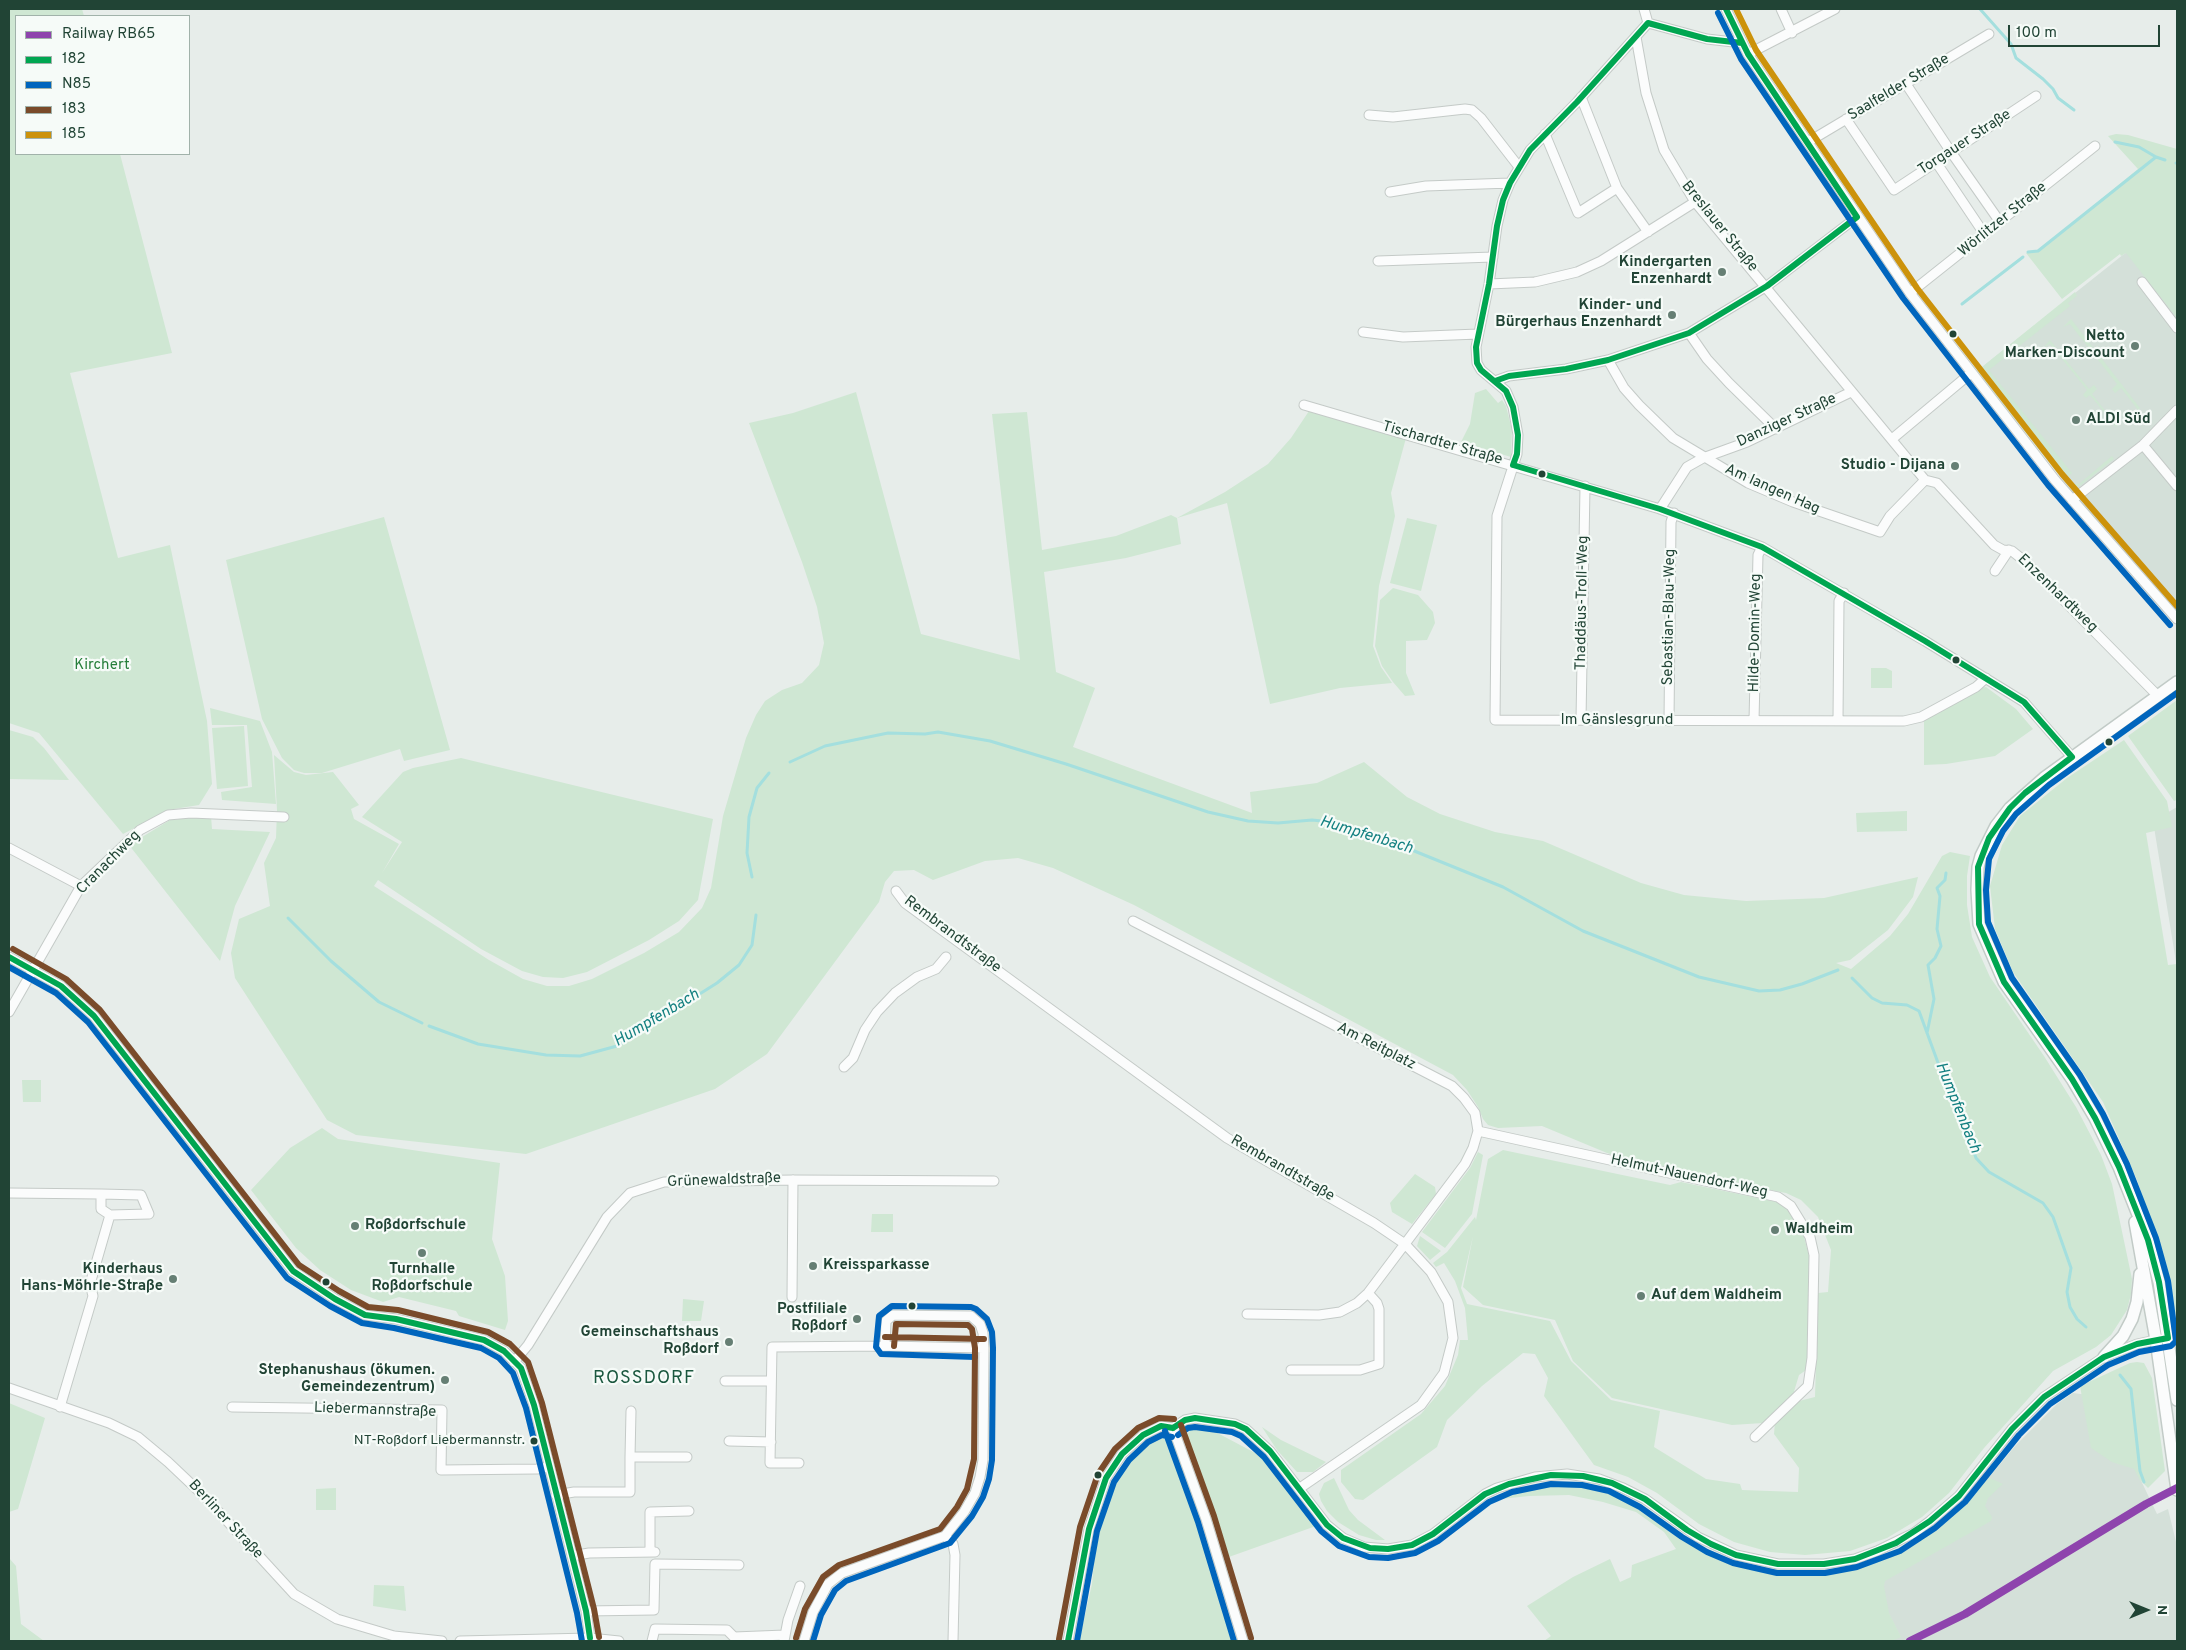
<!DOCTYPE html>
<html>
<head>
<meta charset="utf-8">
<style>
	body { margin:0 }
	#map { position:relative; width:2186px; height:1650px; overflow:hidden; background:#e7edea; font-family:Overpass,sans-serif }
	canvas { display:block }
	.frame { position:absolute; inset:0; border:10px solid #214435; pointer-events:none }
	.legend { position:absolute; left:15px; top:15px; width:175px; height:140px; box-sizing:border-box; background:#f6fbf8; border:1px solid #a1b2aa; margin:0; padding:6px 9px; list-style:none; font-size:15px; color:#214435 }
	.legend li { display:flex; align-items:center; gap:10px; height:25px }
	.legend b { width:25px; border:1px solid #a1b2aa }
	.north { position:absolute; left:2121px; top:1585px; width:50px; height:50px; -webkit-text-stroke:4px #f6fbf8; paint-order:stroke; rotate:90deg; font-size:14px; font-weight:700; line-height:20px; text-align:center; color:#214435 }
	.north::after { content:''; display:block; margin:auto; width:18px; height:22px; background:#214435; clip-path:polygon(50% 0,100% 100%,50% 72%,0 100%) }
	.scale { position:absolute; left:2008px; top:25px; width:152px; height:22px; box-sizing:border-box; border:2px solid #214435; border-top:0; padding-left:6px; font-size:15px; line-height:18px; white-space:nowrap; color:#214435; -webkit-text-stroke:4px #f6fbf8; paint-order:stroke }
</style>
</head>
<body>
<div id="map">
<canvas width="2186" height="1650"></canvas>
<div class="frame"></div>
<ul class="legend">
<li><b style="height:6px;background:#8e44ad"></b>Railway RB65</li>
<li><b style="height:6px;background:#00a651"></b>182</li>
<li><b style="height:6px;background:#0065bd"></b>N85</li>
<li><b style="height:6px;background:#7a4b2a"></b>183</li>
<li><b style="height:6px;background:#cc920b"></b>185</li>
</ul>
<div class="north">N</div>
<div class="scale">100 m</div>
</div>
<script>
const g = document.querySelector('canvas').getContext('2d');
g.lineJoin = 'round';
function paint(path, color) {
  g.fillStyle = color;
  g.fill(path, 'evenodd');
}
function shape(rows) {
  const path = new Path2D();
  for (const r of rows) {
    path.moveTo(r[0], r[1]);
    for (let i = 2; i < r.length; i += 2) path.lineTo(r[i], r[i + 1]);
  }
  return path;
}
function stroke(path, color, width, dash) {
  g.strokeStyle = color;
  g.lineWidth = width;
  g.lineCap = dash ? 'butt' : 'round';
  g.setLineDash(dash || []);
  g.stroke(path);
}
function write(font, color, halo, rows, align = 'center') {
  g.font = font + ' Overpass,sans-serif';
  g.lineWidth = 4.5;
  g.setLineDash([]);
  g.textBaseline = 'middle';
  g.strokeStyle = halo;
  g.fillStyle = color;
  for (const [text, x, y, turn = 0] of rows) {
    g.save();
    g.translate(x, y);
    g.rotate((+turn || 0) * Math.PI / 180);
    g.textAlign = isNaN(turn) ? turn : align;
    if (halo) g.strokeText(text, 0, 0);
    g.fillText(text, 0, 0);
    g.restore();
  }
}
const built = shape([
	[2177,218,2177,620,2089,513,1977,371,2124,254],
	[2177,807,2177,968,2153,821],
	[2073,1393,2088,1395,2135,1468,2157,1514,2168,1509,2177,1546,2177,1641,1887,1641,1877,1575,1966,1505,2016,1445,2057,1404]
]);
const green = shape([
	[9,9,82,9,84,16,16,16,16,154,120,154,172,353,70,373,118,558,170,545,207,721,212,784,199,805,168,810,123,834,39,733,9,723],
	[2116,134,2128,135,2177,149,2177,318,2126,253,2121,256,2120,254,2062,299,2026,253,2038,251,2138,169,2108,136],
	[2075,292,2077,296,2068,303,2070,306,1989,370,2072,473,2067,478,2071,484,2079,484,2112,456,2114,459,2081,485,2074,487,2069,486,2064,481,1977,371],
	[2071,319,2140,408,2138,410,2121,388,2115,393,2112,389,2117,384,2070,324,2063,327],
	[2050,340,2089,389,2094,385,2097,389,2092,394,2117,426,2116,427,2090,395,2086,398,2083,395,2087,390,2050,344,2044,347],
	[1486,389,1498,403,1502,400,1506,406,1512,430,1511,457,1461,442,1470,424,1475,393],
	[856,392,921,634,1020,660,992,414,1027,412,1042,550,1116,536,1171,515,1177,518,1225,492,1268,464,1291,438,1309,411,1406,438,1391,493,1395,516,1379,586,1373,646,1381,667,1392,683,1340,688,1270,704,1227,503,1177,518,1181,544,1126,558,1044,572,1056,672,1095,688,1073,747,1252,813,1250,792,1317,783,1364,762,1407,797,1440,814,1495,832,1543,841,1641,883,1684,895,1746,901,1824,898,1918,877,1913,897,1888,930,1850,960,1836,963,1851,969,1890,936,1908,914,1942,856,1950,852,1970,856,1967,876,1967,905,1972,937,1990,977,2044,1056,2076,1107,2101,1155,2112,1184,2132,1279,2131,1294,2127,1310,2111,1335,2096,1347,2053,1371,1984,1448,1949,1493,1922,1517,1887,1538,1850,1551,1805,1555,1770,1552,1734,1542,1699,1524,1657,1493,1628,1477,1594,1465,1544,1396,1548,1378,1535,1354,1523,1353,1482,1386,1447,1420,1437,1447,1363,1500,1355,1499,1341,1482,1341,1470,1421,1414,1445,1386,1458,1355,1460,1340,1468,1340,1465,1308,1455,1281,1444,1263,1436,1267,1433,1263,1447,1252,1475,1217,1476,1220,1488,1159,1503,1150,1670,1185,1681,1182,1782,1203,1790,1210,1802,1229,1809,1256,1809,1368,1799,1375,1793,1395,1763,1423,1732,1425,1612,1398,1573,1361,1555,1320,1483,1305,1463,1287,1473,1236,1461,1288,1467,1304,1550,1321,1571,1361,1611,1400,1660,1411,1654,1447,1706,1479,1740,1484,1742,1490,1798,1492,1799,1468,1774,1434,1775,1422,1795,1402,1815,1397,1818,1293,1828,1292,1831,1250,1818,1217,1801,1200,1786,1193,1664,1170,1607,1153,1542,1126,1498,1128,1488,1125,1483,1119,1478,1107,1467,1090,1453,1075,1134,905,1053,868,1018,858,985,861,933,880,914,870,894,871,885,882,879,902,767,1054,715,1089,526,1154,356,1135,327,1120,235,978,231,953,239,919,270,906,264,863,276,838,277,810,274,755,294,772,306,775,333,772,359,805,351,809,354,819,399,844,382,873,402,842,362,817,403,772,413,768,461,758,713,819,698,900,679,921,649,940,587,972,563,978,543,977,522,971,481,949,378,880,374,886,489,960,523,979,547,986,569,986,592,979,644,953,679,932,702,908,711,888,723,816,746,738,756,715,765,701,782,690,802,683,819,665,824,643,817,607,802,562,749,423,793,413],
	[384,517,450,750,404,761,400,749,322,773,304,773,294,770,282,758,262,719,226,560],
	[1407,518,1437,525,1421,591,1390,583],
	[1393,588,1418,595,1433,612,1435,623,1427,640,1406,641,1406,673,1415,695,1405,696,1393,682,1382,666,1375,646,1380,600],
	[1871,668,1886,668,1892,671,1892,688,1871,688],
	[1986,687,2016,709,2033,729,1995,756,1946,764,1924,765,1924,720,1981,688],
	[2177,700,2177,800,2174,801,2128,736],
	[210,708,260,721,272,752,276,804,222,800,221,792,252,787,247,725,212,725],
	[244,726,248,786,217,789,212,728],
	[9,730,33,737,44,748,69,780,9,779],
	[2124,740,2167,801,2172,827,2146,833,2168,965,2177,964,2177,1324,2168,1273,2137,1180,2103,1102,2013,972,1995,929,1990,886,2002,845,2020,816,2067,778],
	[1907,811,1907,831,1857,832,1856,813],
	[211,816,212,829,270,832,235,906,220,961,129,845,170,820],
	[22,1080,41,1080,41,1102,23,1102],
	[322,1128,338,1139,500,1163,492,1239,505,1276,508,1321,505,1330,459,1316,456,1311,399,1297,383,1302,351,1290,320,1270,296,1248,251,1190,290,1148],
	[1478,1152,1483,1155,1472,1214,1445,1248,1422,1232,1470,1168],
	[1415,1174,1435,1187,1436,1194,1412,1224,1392,1212,1390,1203],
	[872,1214,893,1214,893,1232,871,1232],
	[1420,1236,1441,1251,1430,1260,1417,1246],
	[683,1299,704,1301,701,1321,682,1321],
	[2137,1362,2144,1363,2152,1378,2165,1471,2148,1488,2140,1480,2134,1469,2112,1462,2091,1448,2080,1386,2130,1363],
	[9,1403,45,1418,18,1509,9,1512],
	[1199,1426,1208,1428,1259,1455,1272,1465,1316,1526,1226,1558,1185,1437,1192,1428],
	[1262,1427,1281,1440,1326,1462,1313,1472,1297,1472,1277,1450],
	[1161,1436,1167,1437,1172,1441,1196,1507,1235,1641,1079,1641,1092,1584,1095,1550,1107,1504,1120,1475,1135,1454,1152,1439],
	[1988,1477,2003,1484,1988,1498,1985,1506,1992,1517,1991,1521,1885,1581,1884,1586,1889,1613,1901,1637,1892,1641,1544,1641,1551,1636,1527,1606,1573,1577,1610,1559,1620,1582,1631,1577,1632,1565,1676,1549,1664,1532,1636,1512,1603,1502,1569,1495,1529,1496,1501,1499,1532,1488,1559,1484,1593,1487,1615,1494,1640,1506,1719,1560,1747,1569,1782,1574,1815,1574,1873,1563,1904,1550,1956,1511],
	[1334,1478,1349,1510,1358,1520,1385,1540,1376,1540,1359,1535,1338,1522,1327,1511,1321,1501,1319,1494,1324,1483],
	[336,1488,336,1510,316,1510,316,1489],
	[9,1558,16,1566,21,1624,44,1641,9,1641],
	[374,1585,404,1586,406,1611,373,1606]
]);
const stream = shape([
	[1980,9,2011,44,2016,58,2043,79,2053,89,2058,98,2074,110],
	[2115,142,2139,147,2156,157],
	[2176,163,2177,163],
	[2028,252,2038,251,2156,157,2165,160],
	[1962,304,2023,257],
	[790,762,825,746,888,733,925,734,938,732,990,741,1066,764,1208,812,1248,821,1278,823,1312,820,1331,822,1402,846,1503,887,1583,931,1699,977,1759,991,1780,990,1802,984,1838,970],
	[752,877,747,853,749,817,757,788,769,773],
	[288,918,331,961,379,1002,422,1023],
	[1852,978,1872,998,1882,1003,1907,1005,1919,1011,1959,1120,1967,1132,1976,1158,1989,1172,2043,1203,2053,1217,2071,1268,2067,1292,2070,1307,2077,1319,2086,1327],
	[429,1026,478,1044,546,1055,580,1056,617,1046,717,983,739,965,752,945,756,915],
	[1927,1033,1934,999,1928,965,1935,958,1941,946,1937,929,1940,896,1937,888,1945,880,1946,873],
	[2120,1375,2131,1389,2140,1471,2144,1482]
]);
const street = shape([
	[1644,9,1648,23],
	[1726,9,1748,54,1910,293,2055,480,2177,619],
	[1781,9,1792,33],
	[1636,37,1646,93,1664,150,1695,202,1925,480,1937,483,1994,545,2003,550,2012,551,2027,563,2158,696],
	[1742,43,1707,39,1648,23,1577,102,1530,150,1510,183,1503,200,1497,226,1489,284,1476,347,1477,363,1481,370,1506,391,1513,407,1518,435,1517,454,1497,516,1495,720,1904,721,1921,717,1976,687,1986,678],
	[1748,54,1835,9],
	[1906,84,1951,152,2000,222],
	[1581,97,1617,188],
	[1369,115,1393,117,1465,109,1472,110,1481,118,1519,167],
	[1846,119,1894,190,2036,96],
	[1545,134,1578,213,1617,188,1648,232],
	[1808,142,1989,34],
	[1936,162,1985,235],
	[1390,192,1426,186,1510,183],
	[1378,261,1493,257],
	[2142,282,2177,328],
	[1489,284,1535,282,1577,272,1601,261,1695,202],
	[1910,293,2095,146],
	[1363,332,1403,337,1478,334],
	[1689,333,1707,359,1729,383,1776,429],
	[1608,360,1624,388,1639,405,1673,438,1748,483,1793,502,1880,532,1890,516,1925,480],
	[1495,381,1509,376,1566,369,1608,360,1689,333,1767,286,1857,217],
	[1304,405,1660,509,1762,547,1925,641,2024,702,2072,757],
	[1892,439,1971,373],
	[2143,445,2177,486],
	[2072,500,2143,445,2177,410],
	[1660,509,1687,467,1703,458,1747,442,1851,392],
	[1995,571,2009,550],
	[1581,720,1585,486],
	[1754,720,1758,555,1762,547],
	[1838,720,1839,601,1844,593],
	[1669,721,1671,522,1674,513],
	[9,848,81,886],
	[896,891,905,903,1227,1138,1374,1223,1405,1244,1431,1272,1448,1302,1453,1338,1444,1373,1421,1405,1300,1488],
	[1133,921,1452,1086,1464,1098,1475,1113,1478,1131,1473,1148,1465,1164,1368,1293,1357,1303,1340,1312,1319,1315,1247,1314],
	[9,957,61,986,94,1016,293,1271,335,1299,365,1315,396,1319,484,1340,504,1351,521,1368,534,1405,586,1611,590,1638],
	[9,1012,81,886,140,830,168,815,191,813,284,817],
	[844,1067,853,1058,865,1030,877,1012,895,993,917,977,936,969,946,957],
	[1478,1131,1778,1197,1791,1206,1810,1237,1814,1255,1812,1358,1808,1386,1755,1437],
	[9,1193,101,1194],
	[101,1194,141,1195,149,1214,110,1215,101,1209,101,1194],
	[792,1297,793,1180],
	[514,1362,528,1345,607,1217,630,1193,664,1182,793,1180,994,1181],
	[1291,1370,1360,1370,1379,1364,1379,1309,1377,1303,1368,1293],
	[725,1381,771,1381],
	[9,1388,109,1423,138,1437,168,1462,206,1498,294,1594,337,1619,394,1636,442,1641],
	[60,1407,93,1296,90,1284,110,1215],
	[232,1407,442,1410,441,1470,537,1469,549,1467],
	[1173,1428,1185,1420,1195,1418,1235,1424,1246,1429,1270,1451,1327,1525,1343,1538,1364,1547,1388,1549,1412,1545,1433,1534,1485,1494,1497,1488,1535,1477,1567,1474,1599,1479,1623,1488,1645,1499,1698,1537,1736,1555,1778,1564,1824,1564,1855,1559,1877,1551,1914,1533,1930,1521,1959,1496,2012,1429,2044,1397,2104,1357,2137,1344,2160,1339],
	[1173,1428,1206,1519,1243,1641],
	[729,1441,771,1442],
	[630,1457,631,1411],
	[799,1463,770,1463,772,1347,885,1346,984,1348],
	[556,1495,574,1492,630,1492,630,1457,687,1457],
	[945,1536,953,1544,955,1555,953,1641],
	[650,1552,650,1512,689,1511],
	[572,1556,589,1553,655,1552],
	[586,1611,654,1610,655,1564,739,1565],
	[460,1641,590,1638,619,1641],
	[652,1641,655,1629,727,1630,734,1637,785,1635],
	[784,1641,788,1620,800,1586],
	[804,1641,813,1612,828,1584,842,1573,945,1536,964,1512,975,1493,980,1477,983,1460,984,1348,983,1333,980,1324,971,1316,893,1315,886,1321,885,1346],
	[1068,1641,1089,1529,1106,1478,1122,1454,1143,1435,1161,1426,1173,1428]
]);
const secondary = shape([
	[2177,682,2044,778,2010,808,1996,826,1981,856,1978,867,1977,890,1979,924,2004,982,2072,1079,2095,1118,2119,1167,2148,1240,2159,1282,2177,1400],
	[2135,1222,2156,1340,2177,1490],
	[2104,1357,2123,1336,2132,1319,2137,1302,2140,1274]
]);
const bus1 = shape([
	[1495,381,1509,376,1566,369,1608,360,1689,333,1767,286,1857,217,1748,54,1726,9],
	[1513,465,1660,509,1762,547,1925,641,2024,702,2072,757],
	[1513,465,1517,454,1518,435,1513,407,1506,391,1481,370,1477,363,1476,347,1489,284,1497,226,1503,200,1510,183,1530,150,1577,102,1648,23,1707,39,1742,43],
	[9,957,61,986,94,1016,293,1271,335,1299,365,1315,396,1319,484,1340,504,1351,521,1368,534,1405,586,1611,590,1638],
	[1173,1428,1185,1420,1195,1418,1235,1424,1246,1429,1270,1451,1327,1525,1343,1538,1370,1548,1388,1549,1412,1545,1433,1534,1485,1494,1509,1484,1551,1475,1583,1476,1612,1483,1645,1499,1687,1530,1711,1544,1736,1555,1778,1564,1824,1564,1855,1559,1896,1543,1930,1521,1959,1496,2012,1429,2044,1397,2104,1357,2137,1344,2168,1338,2159,1282,2148,1240,2119,1167,2095,1118,2072,1079,2004,982,1979,924,1978,867,1989,838,2010,808,2025,793,2072,757],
	[1068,1641,1089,1529,1106,1478,1122,1454,1143,1435,1161,1426,1173,1428]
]);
const bus2 = shape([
	[1718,13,1741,59,1903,298,2048,485,2170,625],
	[9,967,56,993,88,1022,287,1278,330,1306,362,1323,394,1328,481,1348,499,1358,513,1373,526,1408,577,1613,582,1641],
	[1165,1431,1198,1522,1234,1641],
	[1178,1435,1188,1428,1195,1427,1232,1432,1241,1436,1264,1457,1321,1531,1339,1546,1369,1557,1388,1558,1415,1553,1438,1541,1489,1502,1512,1492,1551,1484,1582,1485,1609,1491,1640,1507,1682,1537,1707,1552,1733,1563,1777,1573,1825,1573,1857,1567,1900,1551,1935,1528,1965,1502,2019,1435,2050,1404,2108,1365,2139,1352,2171,1346,2176,1341,2168,1281,2156,1238,2127,1164,2103,1114,2080,1075,2012,978,1988,922,1986,890,1989,859,2003,831,2016,814,2049,785,2177,693],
	[813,1641,821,1615,835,1590,846,1581,950,1543,972,1516,983,1497,989,1479,992,1460,993,1348,992,1332,987,1319,976,1309,971,1307,892,1306,879,1316,876,1347,881,1354,975,1357],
	[1077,1641,1097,1531,1114,1482,1129,1460,1148,1442,1162,1435,1172,1437]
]);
const bus3 = shape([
	[13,949,66,979,100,1010,299,1265,339,1291,368,1307,398,1310,488,1332,510,1344,528,1362,542,1403,594,1609,599,1637],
	[885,1337,984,1339],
	[1181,1425,1214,1516,1251,1638],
	[796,1638,805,1609,823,1577,839,1565,940,1529,957,1507,967,1489,974,1459,975,1348,972,1329,968,1325,896,1324,894,1346],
	[1059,1639,1080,1527,1098,1474,1115,1449,1138,1428,1159,1418,1174,1419]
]);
const bus4 = shape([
	[1736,9,1756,50,1917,288,2062,474,2177,606]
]);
const rail1 = shape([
	[1910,1641,1965,1614,2146,1504,2177,1488]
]);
const markers = [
	[1722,272,5,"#667f74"],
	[1672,315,5,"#667f74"],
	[1953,334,4.5,"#214435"],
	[2135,346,5,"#667f74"],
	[2076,420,5,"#667f74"],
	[1955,466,5,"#667f74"],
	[1542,474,4.5,"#214435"],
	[1956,660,4.5,"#214435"],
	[2109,742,4.5,"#214435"],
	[355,1226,5,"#667f74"],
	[1775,1230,5,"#667f74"],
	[422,1253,5,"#667f74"],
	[813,1266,5,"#667f74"],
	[173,1279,5,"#667f74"],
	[326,1282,4.5,"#214435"],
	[1641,1296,5,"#667f74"],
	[912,1306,4.5,"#214435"],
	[857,1319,5,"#667f74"],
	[729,1342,5,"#667f74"],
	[445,1380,5,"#667f74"],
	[534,1441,4.5,"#214435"],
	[1098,1475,4.5,"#214435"]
];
const busNames = [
	["NT-Roßdorf Liebermannstr.",525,1441]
];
const streetNames = [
	["Saalfelder Straße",1899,88,-31],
	["Torgauer Straße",1965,143,-33],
	["Wörlitzer Straße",2003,220,-39],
	["Breslauer Straße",1719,227,51],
	["Danziger Straße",1787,421,-25],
	["Tischardter Straße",1442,444,16],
	["Am langen Hag",1772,490,24],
	["Enzenhardtweg",2057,594,44],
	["Thaddäus-Troll-Weg",1583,603,-89],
	["Sebastian-Blau-Weg",1670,617,-89],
	["Hilde-Domin-Weg",1756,633,-89],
	["Im Gänslesgrund",1617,721],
	["Cranachweg",109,863,-45],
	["Rembrandtstraße",952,935,37],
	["Am Reitplatz",1376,1047,27],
	["Rembrandtstraße",1282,1169,30],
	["Helmut-Nauendorf-Weg",1689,1177,12],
	["Grünewaldstraße",724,1181,-2],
	["Liebermannstraße",375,1411,2],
	["Berliner Straße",225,1520,47]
];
const poiNames = [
	["Kindergarten",1712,263],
	["Enzenhardt",1712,280],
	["Kinder- und",1662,306],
	["Bürgerhaus Enzenhardt",1662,323],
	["Netto",2125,337],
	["Marken-Discount",2125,354],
	["ALDI Süd",2086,420,"left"],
	["Studio - Dijana",1945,466],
	["Roßdorfschule",365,1226,"left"],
	["Waldheim",1785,1230,"left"],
	["Kreissparkasse",823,1266,"left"],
	["Kinderhaus",163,1270],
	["Hans-Möhrle-Straße",163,1287],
	["Turnhalle",422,1270,"center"],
	["Roßdorfschule",422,1287,"center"],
	["Auf dem Waldheim",1651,1296,"left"],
	["Postfiliale",847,1310],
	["Roßdorf",847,1327],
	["Gemeinschaftshaus",719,1333],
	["Roßdorf",719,1350],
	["Stephanushaus (ökumen.",435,1371],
	["Gemeindezentrum)",435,1388]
];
const parkNames = [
	["Kirchert",102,666]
];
const waterNames = [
	["Humpfenbach",1366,836,17],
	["Humpfenbach",657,1019,-31],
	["Humpfenbach",1957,1108,68]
];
const quarterNames = [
	["ROSSDORF",644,1379]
];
paint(built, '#d4e0d9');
paint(green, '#cfe7d3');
stroke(stream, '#a4dfde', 3);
stroke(street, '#c4cac7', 11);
stroke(secondary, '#c2cbc7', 14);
stroke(street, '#fbfcfc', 9);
stroke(secondary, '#fbfcfc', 11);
stroke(bus1, '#00a651', 6);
stroke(bus2, '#0065bd', 6);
stroke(bus3, '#7a4b2a', 6);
stroke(bus4, '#cc920b', 6);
stroke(rail1, '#8e44ad', 8);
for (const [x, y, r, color] of markers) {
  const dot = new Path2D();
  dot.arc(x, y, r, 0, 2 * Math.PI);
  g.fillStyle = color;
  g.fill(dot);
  stroke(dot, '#f6fbf8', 2);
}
write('14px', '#214435', '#f6fbf8', busNames, 'right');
write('15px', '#214435', '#f6fbf8', streetNames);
write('bold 15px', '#214435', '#f6fbf8', poiNames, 'right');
write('15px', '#277f3b', '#f6fbf8', parkNames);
write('italic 16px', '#148081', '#f6fbf8', waterNames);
g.letterSpacing = '1px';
write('18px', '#1b583f', '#f6fbf8', quarterNames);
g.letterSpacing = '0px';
</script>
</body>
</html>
